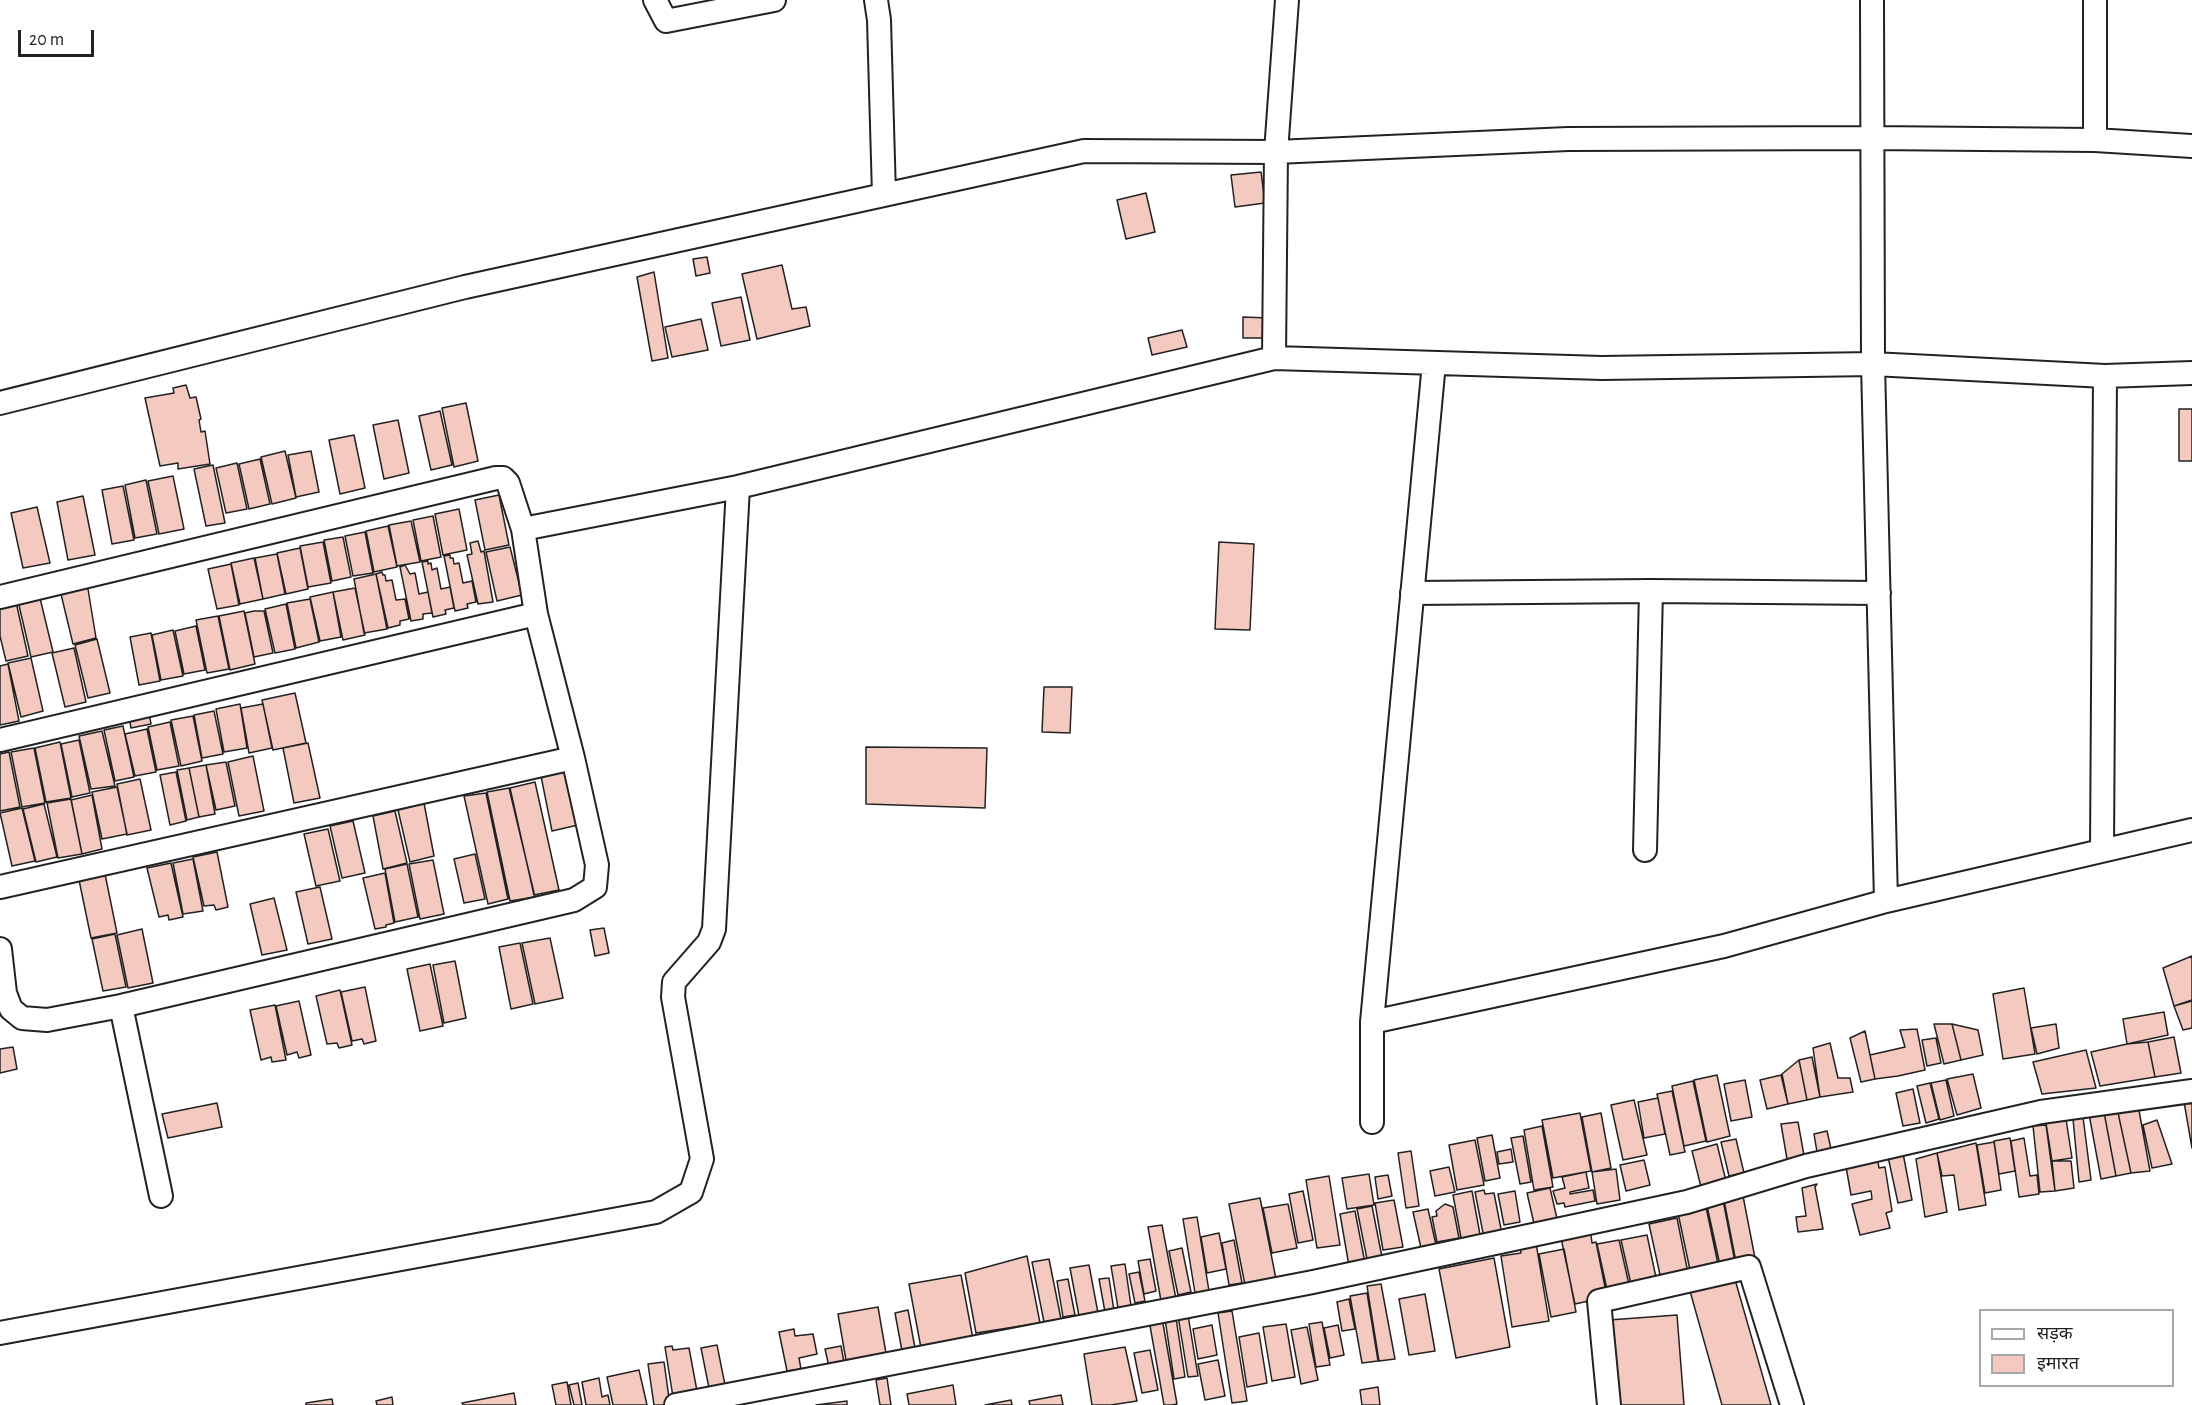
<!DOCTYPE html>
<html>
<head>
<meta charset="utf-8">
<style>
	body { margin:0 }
	#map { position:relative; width:2192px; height:1405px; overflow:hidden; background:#fff; font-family:"Alegreya Sans","Noto Sans Devanagari",sans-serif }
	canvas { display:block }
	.legend { position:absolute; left:1979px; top:1309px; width:195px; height:78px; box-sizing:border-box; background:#fff; border:2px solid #a7a7a7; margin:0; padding:8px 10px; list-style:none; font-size:18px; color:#222 }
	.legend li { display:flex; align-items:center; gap:12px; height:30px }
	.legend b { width:30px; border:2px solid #a7a7a7 }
	.scale { position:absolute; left:18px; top:30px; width:76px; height:27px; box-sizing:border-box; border:3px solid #222; border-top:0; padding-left:8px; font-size:18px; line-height:21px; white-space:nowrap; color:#222; -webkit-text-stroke:4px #fff; paint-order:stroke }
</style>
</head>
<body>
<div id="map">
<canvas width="2192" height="1405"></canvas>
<ul class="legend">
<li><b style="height:8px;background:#fff"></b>सड़क</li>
<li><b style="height:16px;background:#f3c9c0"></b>इमारत</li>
</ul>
<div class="scale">20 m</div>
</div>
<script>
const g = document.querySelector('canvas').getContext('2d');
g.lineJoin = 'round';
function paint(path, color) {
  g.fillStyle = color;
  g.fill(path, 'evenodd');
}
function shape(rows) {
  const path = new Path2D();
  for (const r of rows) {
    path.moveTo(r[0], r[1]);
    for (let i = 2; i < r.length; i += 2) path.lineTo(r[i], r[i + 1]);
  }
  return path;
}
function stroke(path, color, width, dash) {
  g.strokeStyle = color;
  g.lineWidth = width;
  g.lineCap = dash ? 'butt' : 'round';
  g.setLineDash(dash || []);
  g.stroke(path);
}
const building = shape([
	[1261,172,1265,203,1235,207,1231,175,1261,172],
	[1146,193,1155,232,1126,239,1117,200,1146,193],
	[707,257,710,273,696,276,693,259,707,257],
	[782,265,792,309,806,307,810,326,757,339,742,274,782,265],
	[654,272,668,358,652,361,637,277,654,272],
	[741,297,750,340,721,346,712,303,741,297],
	[1243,317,1268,318,1266,338,1243,338,1243,317],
	[701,319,708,350,672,357,665,327,701,319],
	[1182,330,1187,347,1152,355,1148,338,1182,330],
	[186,385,190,398,196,397,201,419,199,420,201,432,205,431,210,464,178,469,178,463,160,466,145,398,174,393,173,388,186,385],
	[466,403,478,461,454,467,442,408,466,403],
	[2179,409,2192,409,2192,461,2179,461,2179,409],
	[440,411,452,465,431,470,419,416,440,411],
	[398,420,409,473,384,479,373,425,398,420],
	[354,435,365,488,340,494,329,440,354,435],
	[285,451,296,498,272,504,261,457,285,451],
	[311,451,319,492,296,497,288,455,311,451],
	[260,459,270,504,249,509,239,464,260,459],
	[237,463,247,509,226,513,216,468,237,463],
	[213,465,225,523,206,526,194,469,213,465],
	[173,476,184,529,159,534,148,481,173,476],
	[146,480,157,534,135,538,125,485,146,480],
	[123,486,134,540,112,544,102,490,123,486],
	[499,495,509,545,485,550,475,500,499,495],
	[83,496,95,555,68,560,57,502,83,496],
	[37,507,50,563,23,568,11,513,37,507],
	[459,509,467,550,443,555,435,514,459,509],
	[433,516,441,557,421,561,413,520,433,516],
	[411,521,420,562,397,566,389,525,411,521],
	[388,526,397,567,374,572,366,531,388,526],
	[365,532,373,573,353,576,345,536,365,532],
	[343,537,351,577,332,581,324,540,343,537],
	[478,541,481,552,484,551,493,602,478,604,467,555,472,554,470,543,478,541],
	[323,542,331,583,308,587,300,546,323,542],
	[1219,542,1254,544,1250,630,1215,629,1219,542],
	[510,547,522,595,497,601,486,552,510,547],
	[300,548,308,589,286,594,277,553,300,548],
	[277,554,285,594,263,599,255,558,277,554],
	[450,555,450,558,453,558,454,564,459,563,463,583,472,581,476,602,467,604,468,608,455,611,444,556,450,555],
	[254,558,263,599,240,604,231,563,254,558],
	[428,561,428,564,431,563,432,570,437,568,441,589,450,587,454,608,445,610,446,614,433,617,422,562,428,561],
	[231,564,239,605,217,609,208,569,231,564],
	[405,565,410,574,415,573,419,594,428,592,432,613,423,614,423,619,411,621,400,567,405,565],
	[382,572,383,575,385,575,386,581,392,580,396,600,405,599,409,619,400,621,400,625,388,628,376,574,382,572],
	[376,574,387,629,364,633,354,579,376,574],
	[87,583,96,638,73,644,60,590,87,583],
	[355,588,365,635,343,640,333,592,355,588],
	[333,592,341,637,320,641,310,597,333,592],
	[40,598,53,652,31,657,18,601,40,598],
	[310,599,319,642,296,648,287,603,310,599],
	[16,602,28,656,6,661,0,636,0,606,16,602],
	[286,604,295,649,275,653,265,609,286,604],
	[244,611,255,664,230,670,219,616,244,611],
	[254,611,264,611,273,653,254,657,245,613,254,611],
	[218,616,229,669,207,673,196,620,218,616],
	[196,626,205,670,184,674,175,631,196,626],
	[173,630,183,676,161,680,152,635,173,630],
	[151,633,160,681,139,685,130,637,151,633],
	[97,639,110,693,88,698,75,645,97,639],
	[74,648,86,702,65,707,52,653,74,648],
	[31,658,43,711,21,717,8,663,31,658],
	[8,664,19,721,0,725,0,666,8,664],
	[1044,687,1072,687,1070,733,1042,732,1044,687],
	[295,693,306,743,273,750,262,700,295,693],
	[240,704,247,748,224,752,216,709,240,704],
	[263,704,272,748,249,753,241,708,263,704],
	[214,711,223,754,202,758,194,715,214,711],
	[149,713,151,724,131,728,129,717,149,713],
	[193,716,202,761,181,766,171,720,193,716],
	[170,722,179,766,157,770,148,727,170,722],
	[123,726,134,777,115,781,104,730,123,726],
	[147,729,156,772,135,776,125,734,147,729],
	[102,731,115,786,91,789,79,736,102,731],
	[79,740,90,793,72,797,61,744,79,740],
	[60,742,71,798,46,802,35,748,60,742],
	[308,743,320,798,294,803,283,748,308,743],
	[866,747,987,748,985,808,866,804,866,747],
	[34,748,45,803,22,807,11,752,34,748],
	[9,752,20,807,0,811,0,754,9,752],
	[253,756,264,811,239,816,228,762,253,756],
	[226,762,235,806,216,810,206,765,226,762],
	[206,765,215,814,199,817,189,768,206,765],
	[189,768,199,817,187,820,177,770,189,768],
	[567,771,578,825,552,831,541,776,567,771],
	[176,772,186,821,170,825,160,775,176,772],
	[140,779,151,830,127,835,117,784,140,779],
	[535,782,559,890,534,895,510,788,535,782],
	[117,787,127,834,102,839,92,792,117,787],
	[509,788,535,897,510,901,487,792,509,788],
	[486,793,508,899,488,904,464,796,486,793],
	[92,795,102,849,82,854,71,800,92,795],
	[71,799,82,854,58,858,47,803,71,799],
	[424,803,434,856,410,862,398,810,424,803],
	[44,804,57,857,36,862,23,809,44,804],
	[22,808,35,861,12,866,0,813,22,808],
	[395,811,407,863,383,869,373,816,395,811],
	[353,821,365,873,342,878,330,826,353,821],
	[328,829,340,881,316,886,304,834,328,829],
	[217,852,228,907,216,910,214,905,204,906,193,857,217,852],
	[475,854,485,899,464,903,454,859,475,854],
	[193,859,203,911,183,914,173,863,193,859],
	[433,860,444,914,420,919,409,864,433,860],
	[171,863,183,917,169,920,168,915,159,917,147,868,171,863],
	[407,864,418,917,395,922,385,869,407,864],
	[385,873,394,923,386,925,386,927,375,929,363,878,385,873],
	[105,874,117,933,91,938,79,880,105,874],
	[320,887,332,939,308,944,296,892,320,887],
	[274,898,287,950,262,955,250,904,274,898],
	[604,928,609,953,595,956,590,930,604,928],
	[142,929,153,983,128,988,117,935,142,929],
	[115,934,126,987,103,991,92,939,115,934],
	[550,938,563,998,535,1004,522,943,550,938],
	[520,943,533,1004,511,1009,499,947,520,943],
	[2192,956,2192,1000,2174,1006,2163,968,2192,956],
	[455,961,466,1018,444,1023,433,965,455,961],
	[430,964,443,1026,420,1031,407,969,430,964],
	[365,987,376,1041,364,1044,362,1039,352,1041,341,992,365,987],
	[2024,988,2035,1054,2003,1059,1993,994,2024,988],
	[340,990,352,1045,339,1048,337,1043,327,1044,316,996,340,990],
	[299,1001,311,1055,299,1058,297,1052,287,1055,276,1006,299,1001],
	[2192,1001,2192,1028,2183,1030,2174,1006,2192,1001],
	[275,1005,286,1060,272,1062,271,1057,261,1060,250,1010,275,1005],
	[2164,1012,2168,1035,2127,1044,2123,1019,2164,1012],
	[1934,1024,1952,1024,1961,1060,1944,1064,1934,1024],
	[1952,1024,1978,1030,1983,1055,1961,1060,1952,1024],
	[2056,1024,2059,1048,2037,1054,2031,1028,2056,1024],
	[1917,1029,1925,1070,1898,1076,1875,1079,1870,1055,1905,1047,1900,1030,1917,1029],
	[1865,1031,1875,1079,1861,1082,1850,1038,1865,1031],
	[2174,1037,2181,1073,2155,1077,2148,1042,2174,1037],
	[1936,1038,1941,1063,1927,1066,1922,1040,1936,1038],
	[2148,1042,2155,1077,2100,1086,2091,1052,2127,1044,2148,1042],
	[1830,1043,1838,1078,1850,1078,1853,1092,1820,1097,1813,1048,1830,1043],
	[13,1047,17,1069,0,1073,0,1049,13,1047],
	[2086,1050,2096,1088,2042,1094,2033,1062,2086,1050],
	[1812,1057,1820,1097,1807,1100,1799,1060,1812,1057],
	[1799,1060,1807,1100,1788,1104,1782,1074,1799,1060],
	[1973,1074,1981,1108,1957,1115,1947,1079,1973,1074],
	[1717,1075,1730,1136,1707,1142,1694,1080,1717,1075],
	[1781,1075,1788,1104,1767,1109,1760,1080,1781,1075],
	[1745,1080,1752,1117,1731,1121,1724,1084,1745,1080],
	[1946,1080,1954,1116,1940,1120,1931,1083,1946,1080],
	[1693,1081,1706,1141,1684,1146,1672,1086,1693,1081],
	[1930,1083,1939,1119,1926,1123,1917,1086,1930,1083],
	[1913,1089,1920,1123,1903,1126,1896,1093,1913,1089],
	[1672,1091,1685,1152,1670,1155,1657,1094,1672,1091],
	[2192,1095,2192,1148,2183,1096,2192,1095],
	[1658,1098,1665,1134,1644,1138,1638,1102,1658,1098],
	[1634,1100,1647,1155,1623,1160,1611,1105,1634,1100],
	[217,1103,222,1127,168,1138,162,1114,217,1103],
	[2138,1105,2150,1171,2131,1173,2117,1108,2138,1105],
	[2117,1108,2131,1173,2116,1176,2104,1112,2117,1108],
	[2104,1112,2116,1176,2101,1179,2089,1114,2104,1112],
	[1580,1113,1591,1171,1553,1178,1542,1120,1580,1113],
	[1601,1113,1611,1168,1592,1172,1582,1117,1601,1113],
	[2083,1117,2091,1180,2079,1182,2073,1119,2083,1117],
	[2066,1119,2072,1158,2052,1161,2046,1123,2066,1119],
	[2157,1120,2172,1164,2152,1168,2143,1125,2157,1120],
	[1798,1122,1805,1161,1787,1159,1781,1124,1798,1122],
	[2046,1125,2055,1191,2040,1192,2033,1126,2046,1125],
	[1542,1126,1553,1187,1534,1190,1524,1130,1542,1126],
	[1827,1131,1831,1149,1817,1152,1814,1134,1827,1131],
	[1492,1135,1500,1178,1485,1181,1477,1138,1492,1135],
	[1523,1136,1531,1182,1520,1184,1511,1138,1523,1136],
	[2010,1138,2015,1171,1999,1174,1994,1141,2010,1138],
	[2024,1138,2030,1176,2037,1175,2039,1194,2019,1197,2011,1141,2024,1138],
	[1736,1139,1744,1173,1729,1176,1721,1142,1736,1139],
	[1475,1140,1484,1185,1457,1190,1449,1145,1475,1140],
	[1994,1142,2001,1190,1985,1193,1977,1145,1994,1142],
	[1976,1143,1986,1205,1959,1210,1954,1175,1942,1176,1937,1153,1976,1143],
	[1717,1144,1726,1181,1701,1187,1692,1151,1717,1144],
	[1902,1148,1912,1200,1898,1203,1887,1152,1902,1148],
	[1511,1149,1513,1162,1499,1164,1497,1152,1511,1149],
	[1411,1151,1419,1206,1406,1208,1398,1153,1411,1151],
	[1937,1153,1947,1212,1925,1217,1916,1159,1937,1153],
	[1877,1156,1879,1168,1885,1167,1892,1211,1886,1213,1890,1228,1860,1235,1852,1204,1872,1199,1871,1191,1851,1195,1845,1161,1877,1156],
	[1644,1160,1650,1185,1626,1191,1620,1165,1644,1160],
	[2052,1161,2071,1161,2074,1188,2055,1191,2052,1161],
	[1449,1167,1455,1192,1435,1196,1430,1171,1449,1167],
	[1616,1169,1620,1200,1597,1204,1592,1172,1616,1169],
	[1586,1172,1589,1188,1570,1192,1570,1194,1593,1190,1595,1201,1565,1207,1564,1203,1557,1204,1553,1191,1565,1188,1562,1177,1586,1172],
	[1369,1174,1374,1205,1347,1209,1342,1178,1369,1174],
	[1388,1175,1392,1196,1378,1199,1375,1177,1388,1175],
	[1329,1176,1340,1245,1317,1248,1306,1180,1329,1176],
	[1817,1184,1815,1187,1823,1229,1798,1232,1796,1217,1806,1216,1802,1188,1817,1184],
	[1550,1188,1558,1223,1535,1228,1527,1193,1550,1188],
	[1484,1190,1485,1194,1494,1193,1502,1234,1484,1238,1475,1192,1484,1190],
	[1303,1191,1313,1240,1298,1243,1289,1194,1303,1191],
	[1472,1191,1481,1240,1462,1243,1453,1195,1472,1191],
	[1515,1191,1520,1222,1504,1225,1498,1194,1515,1191],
	[1743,1196,1755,1258,1736,1262,1724,1200,1743,1196],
	[1260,1198,1277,1284,1246,1290,1229,1204,1260,1198],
	[1394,1200,1403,1247,1383,1250,1375,1203,1394,1200],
	[1723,1200,1735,1262,1720,1265,1707,1206,1723,1200],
	[1288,1204,1297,1248,1272,1253,1263,1208,1288,1204],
	[1445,1204,1453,1207,1459,1238,1437,1242,1432,1217,1437,1216,1436,1211,1445,1204],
	[1372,1206,1382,1257,1367,1259,1357,1209,1372,1206],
	[1706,1207,1718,1264,1690,1270,1678,1213,1706,1207],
	[1428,1209,1436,1245,1421,1248,1413,1212,1428,1209],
	[1355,1211,1365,1263,1349,1266,1340,1214,1355,1211],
	[1197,1217,1209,1291,1195,1293,1183,1219,1197,1217],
	[1677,1218,1689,1278,1662,1284,1649,1224,1677,1218],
	[1162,1225,1176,1299,1161,1301,1148,1227,1162,1225],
	[1219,1233,1226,1269,1207,1273,1201,1237,1219,1233],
	[1588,1233,1588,1235,1591,1235,1592,1243,1596,1242,1607,1297,1575,1304,1561,1238,1588,1233],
	[1647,1235,1658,1287,1633,1293,1621,1240,1647,1235],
	[1234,1240,1242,1283,1229,1285,1222,1243,1234,1240],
	[1619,1240,1630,1289,1608,1294,1597,1244,1619,1240],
	[1536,1243,1549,1321,1512,1327,1501,1256,1521,1253,1520,1246,1536,1243],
	[1182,1248,1191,1292,1178,1295,1169,1251,1182,1248],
	[1564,1249,1576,1312,1551,1317,1539,1254,1564,1249],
	[1027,1256,1040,1323,976,1333,965,1273,1027,1256],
	[1494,1258,1510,1347,1456,1358,1439,1269,1494,1258],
	[1049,1259,1061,1319,1044,1322,1032,1262,1049,1259],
	[1150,1259,1156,1291,1144,1294,1138,1261,1150,1259],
	[1125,1264,1131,1306,1118,1308,1111,1266,1125,1264],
	[1089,1265,1098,1313,1079,1316,1070,1268,1089,1265],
	[1139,1272,1145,1301,1135,1303,1129,1274,1139,1272],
	[961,1275,973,1339,921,1348,909,1284,961,1275],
	[1734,1276,1771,1405,1722,1405,1688,1284,1734,1276],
	[1109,1278,1114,1311,1105,1312,1099,1279,1109,1278],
	[1068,1279,1075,1315,1063,1317,1057,1281,1068,1279],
	[1381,1284,1395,1359,1379,1361,1367,1286,1381,1284],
	[1367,1293,1378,1361,1362,1363,1350,1296,1367,1293],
	[1425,1294,1435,1351,1409,1355,1399,1299,1425,1294],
	[1349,1299,1355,1329,1342,1331,1337,1302,1349,1299],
	[878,1307,887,1359,847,1366,838,1314,878,1307],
	[908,1310,915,1348,902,1351,895,1313,908,1310],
	[1232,1311,1247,1401,1232,1403,1218,1313,1232,1311],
	[1188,1315,1198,1376,1188,1377,1178,1316,1188,1315],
	[1677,1315,1684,1405,1616,1405,1609,1320,1677,1315],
	[1162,1318,1177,1404,1172,1405,1164,1405,1149,1320,1162,1318],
	[1176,1318,1185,1377,1174,1379,1165,1319,1176,1318],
	[1322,1322,1330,1365,1316,1367,1309,1324,1322,1322],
	[1286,1324,1295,1377,1272,1381,1263,1327,1286,1324],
	[1212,1325,1217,1355,1198,1359,1193,1329,1212,1325],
	[1338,1325,1344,1355,1330,1358,1324,1328,1338,1325],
	[1307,1327,1318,1380,1301,1384,1291,1330,1307,1327],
	[794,1329,795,1336,813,1334,817,1354,799,1358,801,1369,787,1371,779,1332,794,1329],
	[1259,1333,1267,1383,1247,1387,1239,1337,1259,1333],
	[717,1345,726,1390,710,1393,701,1348,717,1345],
	[672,1346,673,1350,689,1348,697,1391,673,1397,665,1347,672,1346],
	[841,1346,845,1368,830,1371,825,1349,841,1346],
	[1125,1347,1137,1401,1111,1405,1092,1405,1084,1354,1125,1347],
	[1150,1350,1158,1390,1142,1393,1134,1353,1150,1350],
	[1218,1360,1225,1396,1205,1400,1198,1364,1218,1360],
	[664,1362,670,1405,654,1405,648,1364,664,1362],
	[639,1370,647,1405,613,1405,607,1377,639,1370],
	[599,1378,602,1397,608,1395,610,1405,586,1405,582,1382,599,1378],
	[887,1378,891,1405,880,1405,876,1380,887,1378],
	[567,1382,571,1405,556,1405,552,1385,567,1382],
	[578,1383,582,1405,574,1405,569,1385,578,1383],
	[953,1385,956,1405,909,1405,907,1394,953,1385],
	[1378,1387,1380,1405,1362,1405,1360,1390,1378,1387],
	[514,1393,516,1405,463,1405,462,1403,514,1393],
	[1061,1395,1063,1405,1030,1405,1029,1401,1061,1395],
	[392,1397,393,1405,377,1405,376,1401,392,1397],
	[332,1399,333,1405,306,1405,306,1403,332,1399],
	[1011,1400,1012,1405,985,1405,1011,1400],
	[847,1401,847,1405,816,1405,847,1401]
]);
const minor = shape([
	[655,0,666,21,774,0],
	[876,0,879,20,884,195],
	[1872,0,1873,364,1886,901],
	[2095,140,2095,0],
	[1274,358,1276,152,1287,0],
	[0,403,465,287,1084,151,1276,152,1568,139,1871,138,2095,140,2192,146],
	[523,529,738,487,1274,358,1602,368,1873,364,2105,376,2192,373],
	[1412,593,1651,591],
	[0,597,496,478,503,478,508,483,523,529,536,614],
	[0,740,536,614,573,758,0,887],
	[1645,850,1651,591,1879,593],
	[2102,850,2105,376],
	[0,949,5,993,11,1009,22,1018,47,1020,121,1006,574,900,595,887,597,865,573,758],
	[121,1006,161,1196],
	[1372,1022,1724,946,1886,901,2192,830],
	[1372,1122,1372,1022,1434,363],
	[0,1333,656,1212,691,1192,702,1159,673,997,674,982,709,942,714,929,738,487],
	[676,1405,1313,1282,1687,1202,1806,1166,2041,1112,2192,1091],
	[1609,1405,1599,1301,1749,1267,1792,1405]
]);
paint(building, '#f3c9c0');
stroke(building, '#222', 1.5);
stroke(minor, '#222', 26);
stroke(minor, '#fff', 22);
</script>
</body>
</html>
